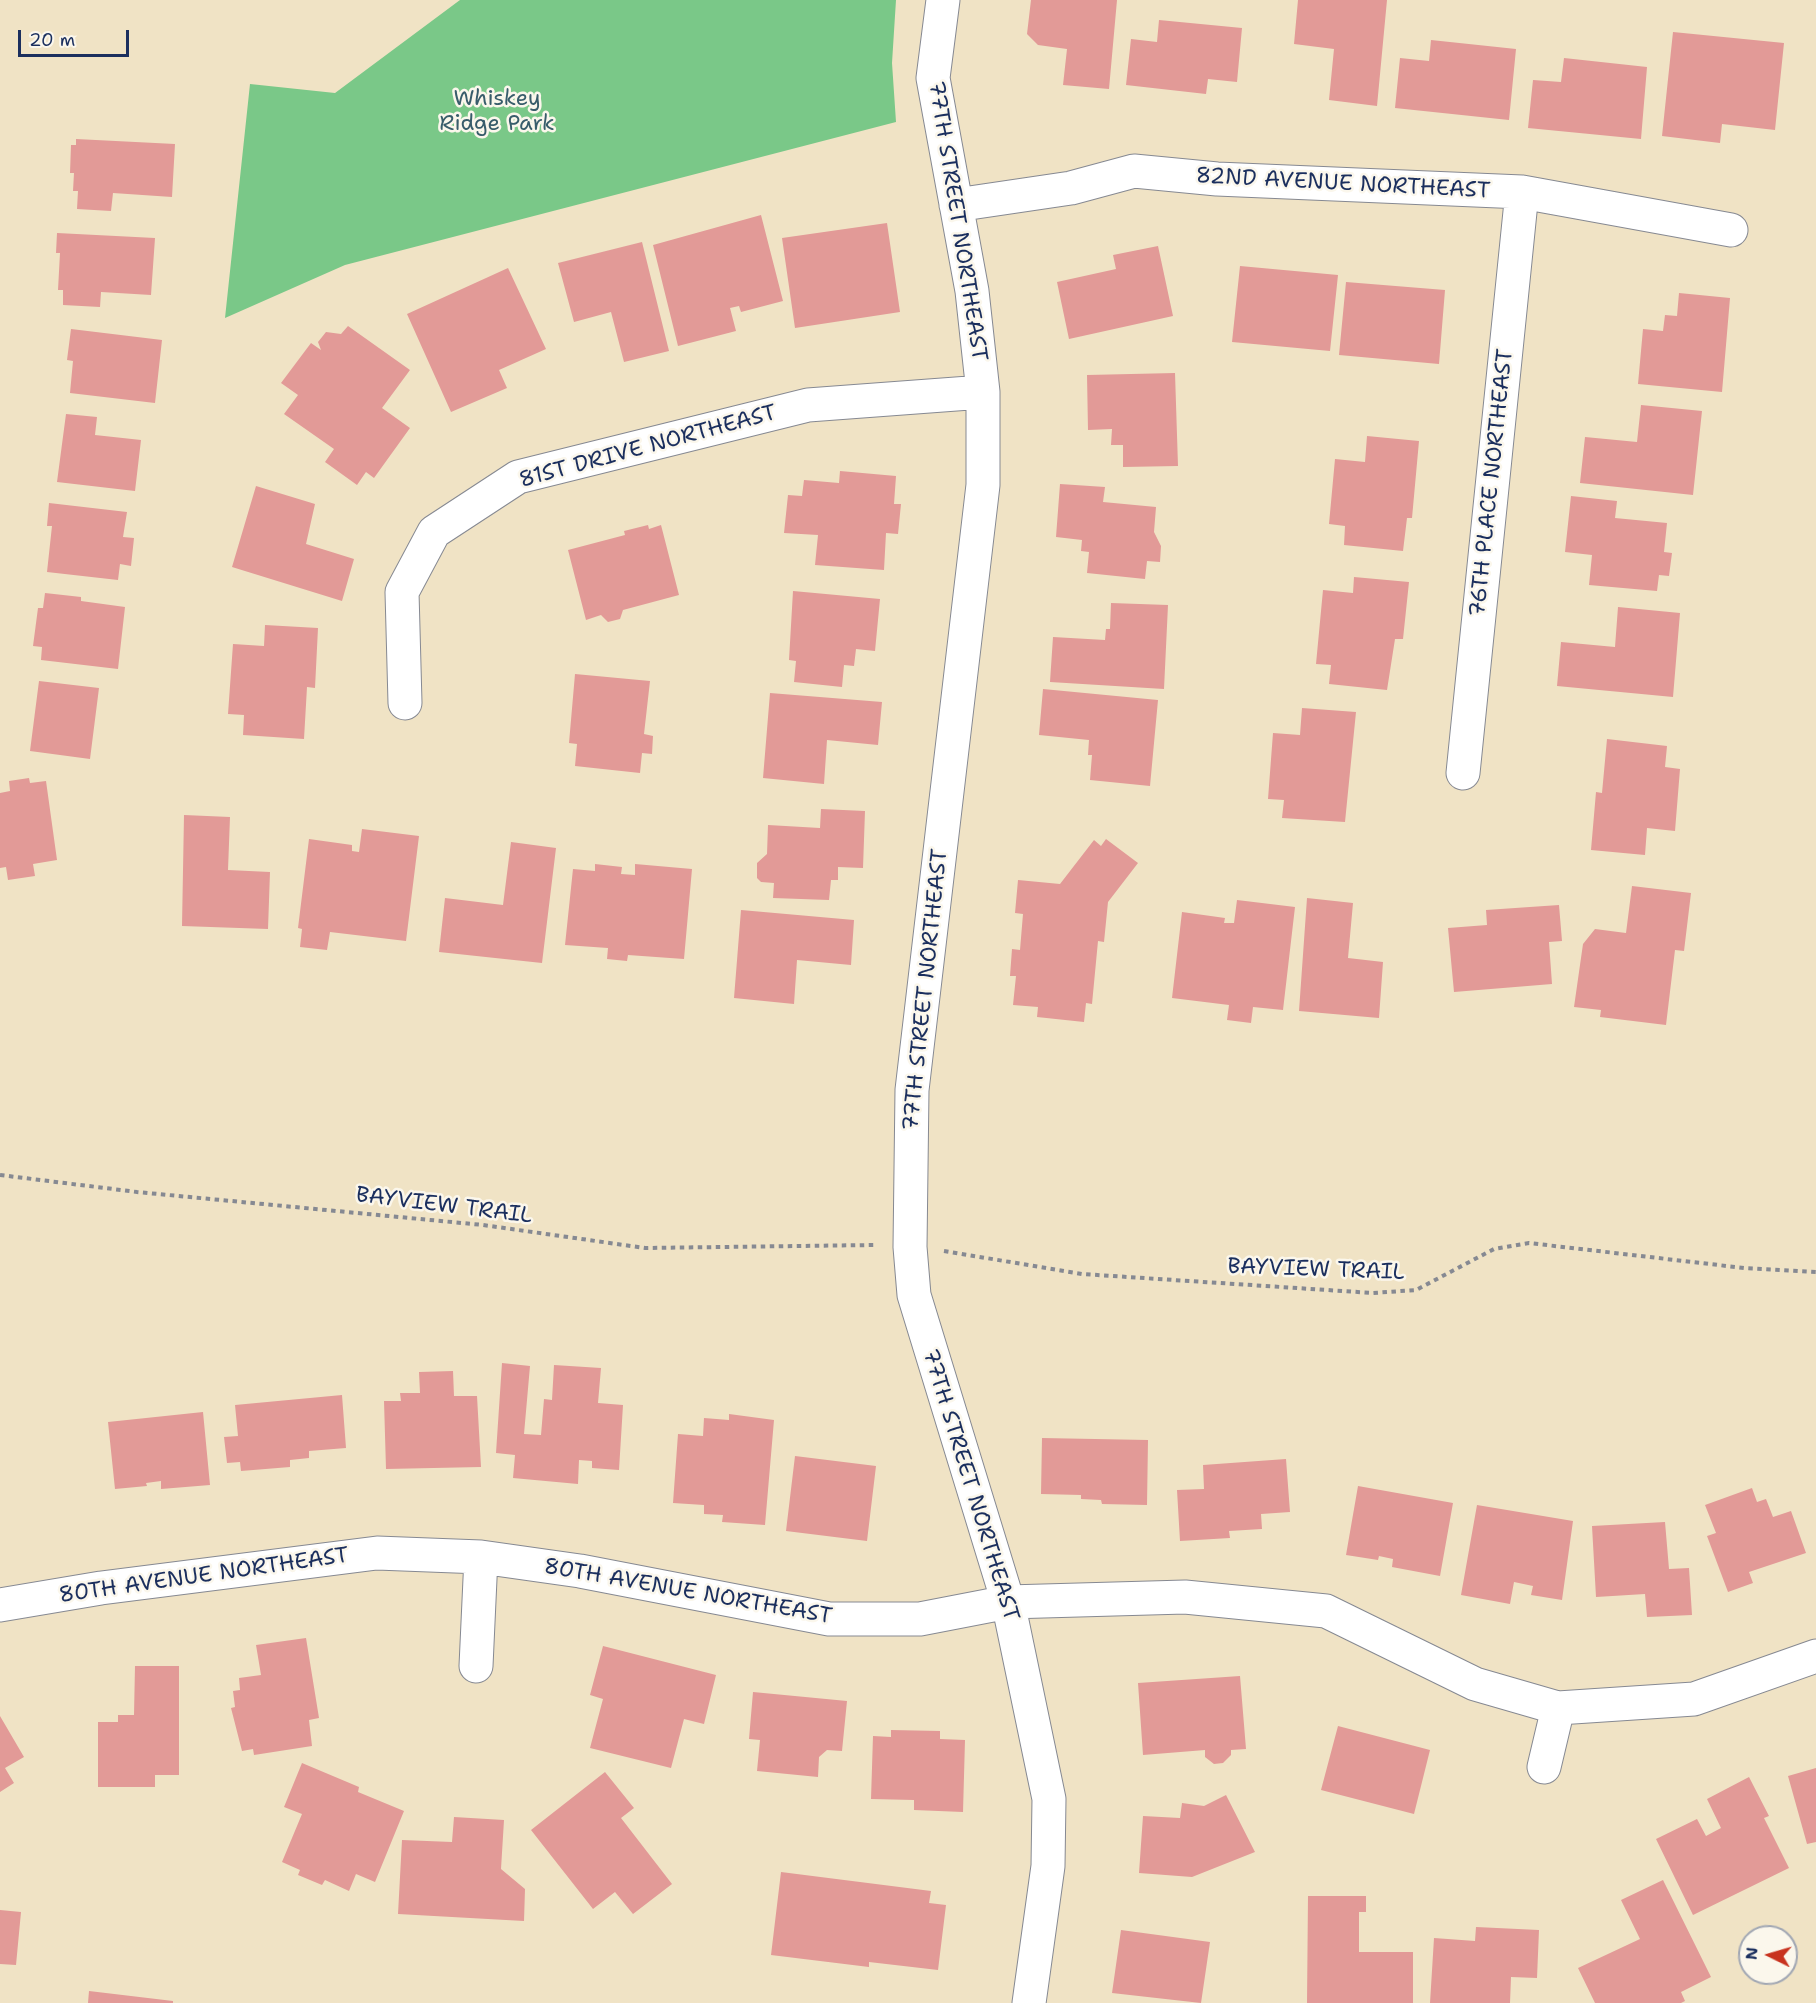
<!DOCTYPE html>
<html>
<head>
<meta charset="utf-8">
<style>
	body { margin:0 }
	#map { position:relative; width:1816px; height:2003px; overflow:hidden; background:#f0e3c5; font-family:"Shantell Sans",sans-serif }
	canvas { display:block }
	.north { position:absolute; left:1738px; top:1925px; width:60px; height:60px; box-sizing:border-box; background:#fbf7ec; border:2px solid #a1a7b3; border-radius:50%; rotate:275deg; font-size:16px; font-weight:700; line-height:24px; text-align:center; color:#1b2f5e }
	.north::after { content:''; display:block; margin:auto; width:21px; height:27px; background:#c8321e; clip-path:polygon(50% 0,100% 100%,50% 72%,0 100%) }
	.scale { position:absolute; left:18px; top:30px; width:111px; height:27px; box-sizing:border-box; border:3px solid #1b2f5e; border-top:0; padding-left:8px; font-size:18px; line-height:21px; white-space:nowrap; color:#1b2f5e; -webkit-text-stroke:4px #fbf7ec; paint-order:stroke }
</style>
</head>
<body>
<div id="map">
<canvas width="1816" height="2003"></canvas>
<div class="north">N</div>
<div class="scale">20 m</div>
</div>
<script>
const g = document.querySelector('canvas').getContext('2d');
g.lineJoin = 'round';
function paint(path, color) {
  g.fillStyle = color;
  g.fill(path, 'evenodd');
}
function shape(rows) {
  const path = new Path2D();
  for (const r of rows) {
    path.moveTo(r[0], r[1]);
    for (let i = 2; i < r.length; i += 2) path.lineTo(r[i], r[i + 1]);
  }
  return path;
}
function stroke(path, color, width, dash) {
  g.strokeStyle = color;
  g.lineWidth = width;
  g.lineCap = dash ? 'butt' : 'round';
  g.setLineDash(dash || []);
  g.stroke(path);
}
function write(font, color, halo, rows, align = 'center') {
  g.font = font + ' "Shantell Sans",sans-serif';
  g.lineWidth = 5;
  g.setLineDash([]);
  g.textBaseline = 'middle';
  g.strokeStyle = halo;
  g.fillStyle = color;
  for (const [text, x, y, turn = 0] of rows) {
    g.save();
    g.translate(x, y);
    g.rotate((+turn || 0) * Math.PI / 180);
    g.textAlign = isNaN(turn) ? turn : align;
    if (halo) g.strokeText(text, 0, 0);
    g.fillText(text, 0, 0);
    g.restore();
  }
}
const green = shape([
	[460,0,896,0,892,63,896,122,345,265,225,318,250,84,335,93]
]);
const building = shape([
	[1031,0,1117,0,1109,89,1063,85,1067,49,1038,45,1027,34],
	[1298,0,1387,0,1377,106,1329,100,1334,49,1294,44],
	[1159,20,1242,28,1237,82,1208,79,1206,94,1126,85,1131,39,1157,42],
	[1673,32,1784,43,1775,130,1722,124,1720,143,1662,136],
	[1431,40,1516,49,1509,120,1395,108,1400,58,1429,61],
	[1564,58,1647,67,1641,139,1528,128,1533,80,1561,82],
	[76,139,175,144,172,197,113,193,111,211,77,209,78,191,73,191,74,173,70,173,71,145,76,145],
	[761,215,783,301,741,312,739,306,730,308,736,331,678,346,653,245],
	[887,223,900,312,795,328,782,238],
	[57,233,155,238,151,295,101,292,100,307,63,305,63,290,58,290,60,253,56,253],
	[642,242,669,351,624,362,611,312,574,322,558,263],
	[1158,246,1173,316,1069,339,1057,282,1116,269,1113,255],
	[1240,266,1338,275,1330,351,1232,342],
	[508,268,546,349,499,370,507,388,451,412,407,314],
	[1346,282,1445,290,1439,364,1339,355],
	[1679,293,1730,298,1722,392,1638,384,1643,329,1663,331,1665,315,1677,316],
	[348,326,410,370,382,408,410,428,374,478,366,472,357,485,325,462,334,449,284,414,298,395,281,383,311,343,321,350,318,342,326,332,341,334],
	[71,329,162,340,155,403,70,393,73,361,67,360],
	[1175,373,1178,466,1123,467,1123,445,1111,445,1112,429,1088,430,1087,375],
	[1641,405,1702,411,1693,495,1580,483,1585,437,1637,442],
	[66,414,97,417,95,435,141,440,135,491,57,482],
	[1367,436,1419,441,1412,518,1407,518,1403,551,1344,545,1345,526,1329,524,1335,459,1365,462],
	[840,471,896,476,894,504,901,504,898,534,886,533,884,570,815,565,818,535,784,533,788,495,802,496,804,480,839,483],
	[1060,484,1105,487,1103,502,1156,507,1154,532,1161,546,1160,562,1147,561,1145,579,1087,573,1089,552,1081,551,1082,540,1056,537],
	[256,486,315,504,306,544,354,559,342,601,232,567],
	[1571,496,1617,501,1615,518,1667,523,1664,552,1672,553,1669,576,1659,575,1657,591,1589,585,1592,555,1565,552],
	[49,503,127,512,123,537,134,538,131,566,120,564,118,580,47,572,52,526,47,526],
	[648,525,649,529,661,525,679,595,623,610,620,619,608,622,601,615,586,620,568,550,625,535,624,531],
	[1354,577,1409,582,1403,639,1395,639,1387,690,1329,684,1331,665,1316,664,1323,590,1353,593],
	[793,591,880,599,875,651,856,649,854,666,844,665,842,687,794,682,796,661,789,660],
	[45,593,81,597,81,601,125,607,118,669,41,660,42,647,33,646,38,608,43,608],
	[1111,603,1168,605,1164,689,1050,682,1053,637,1105,640,1106,629,1110,629],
	[1618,607,1680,613,1673,697,1557,686,1561,642,1615,647],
	[265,625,318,628,315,688,307,687,304,739,243,735,244,715,228,714,233,644,264,646],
	[575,674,650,681,644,734,653,736,652,754,642,753,640,773,575,766,577,744,569,743],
	[39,681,99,688,90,759,30,751],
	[1043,689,1158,700,1150,786,1090,780,1092,755,1088,755,1089,740,1039,735],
	[770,693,882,702,878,745,827,740,824,784,763,778],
	[1302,708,1356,712,1345,822,1282,818,1284,800,1268,799,1273,733,1300,735],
	[1607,739,1667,746,1665,767,1680,769,1675,831,1647,828,1645,855,1591,850,1596,792,1602,793],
	[29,778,30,783,46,781,57,860,33,864,35,876,8,880,6,867,0,868,0,793,10,791,9,781],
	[821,809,865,811,863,868,838,867,838,880,831,880,829,900,773,898,774,883,761,882,757,878,757,863,767,854,768,825,820,828],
	[184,815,230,817,228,870,270,872,268,929,182,926],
	[362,829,419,836,406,941,330,932,327,950,300,947,302,929,298,928,309,839,352,845,352,851,359,852],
	[1106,839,1138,863,1108,902,1104,942,1098,941,1092,1004,1086,1003,1084,1022,1037,1017,1038,1007,1013,1005,1016,976,1010,976,1012,949,1020,950,1023,914,1015,913,1018,880,1060,884,1094,840,1101,846],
	[511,842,556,848,542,963,439,952,445,898,503,905],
	[595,864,622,867,621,874,635,875,635,864,692,869,684,959,628,955,627,961,607,959,608,948,565,945,573,869,595,871],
	[1632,886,1691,893,1684,951,1675,950,1666,1025,1600,1017,1601,1010,1574,1007,1583,944,1595,929,1626,933],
	[1307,898,1353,903,1348,958,1383,962,1379,1018,1299,1011],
	[1237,900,1295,907,1283,1010,1253,1007,1251,1023,1227,1020,1229,1005,1172,998,1182,912,1225,918,1224,923,1234,923],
	[1559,905,1562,941,1549,942,1552,984,1454,992,1448,928,1487,925,1486,910],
	[741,910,854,920,851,965,797,960,794,1004,734,998],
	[502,1363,530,1366,524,1434,541,1435,544,1399,552,1400,554,1365,601,1368,598,1403,623,1405,619,1470,592,1468,592,1461,579,1460,578,1484,513,1478,515,1455,496,1453],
	[453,1371,454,1396,477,1396,481,1467,386,1469,384,1401,401,1401,400,1393,420,1393,419,1372],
	[342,1395,346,1448,309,1451,309,1458,290,1460,290,1467,241,1471,240,1462,227,1463,224,1437,238,1436,235,1405],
	[203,1412,210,1485,161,1489,161,1481,146,1483,147,1486,115,1489,108,1422],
	[729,1414,774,1420,765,1525,722,1522,723,1515,704,1514,704,1505,673,1503,678,1434,703,1436,704,1418,729,1420],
	[1042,1438,1148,1440,1147,1505,1102,1504,1101,1500,1081,1499,1081,1495,1041,1494],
	[795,1456,876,1466,867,1541,786,1531],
	[1286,1459,1290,1512,1261,1514,1262,1529,1229,1531,1230,1538,1180,1541,1177,1490,1204,1489,1203,1465],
	[1358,1486,1453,1503,1440,1576,1392,1567,1393,1559,1379,1556,1378,1560,1346,1555],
	[1752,1488,1757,1502,1766,1499,1773,1517,1791,1511,1806,1553,1749,1572,1753,1583,1728,1592,1707,1536,1716,1533,1705,1505],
	[1477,1505,1573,1521,1562,1600,1531,1595,1533,1586,1514,1582,1510,1604,1461,1595],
	[1665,1522,1669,1569,1689,1568,1692,1615,1647,1617,1645,1594,1596,1597,1592,1526],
	[306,1638,319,1718,309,1720,312,1746,254,1755,253,1749,242,1751,231,1708,235,1707,233,1691,240,1690,239,1678,261,1675,256,1645],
	[603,1646,716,1675,704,1724,684,1719,671,1768,590,1748,603,1699,590,1695],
	[135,1666,179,1666,179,1775,155,1775,155,1787,98,1787,98,1722,118,1722,118,1715,134,1715],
	[1240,1676,1246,1749,1231,1750,1231,1755,1223,1763,1214,1764,1205,1757,1205,1750,1143,1755,1138,1683],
	[753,1692,847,1701,842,1751,827,1750,819,1757,818,1777,757,1771,760,1740,749,1739],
	[0,1716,24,1757,5,1768,14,1783,0,1792],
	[1338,1726,1430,1750,1414,1814,1321,1790],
	[891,1730,940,1731,940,1739,965,1740,963,1812,914,1810,914,1800,871,1799,873,1736,891,1737],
	[302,1763,359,1787,358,1792,404,1811,375,1882,356,1874,349,1891,325,1880,322,1885,298,1875,300,1870,282,1862,302,1814,284,1807],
	[1816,1768,1816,1842,1807,1844,1788,1776],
	[605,1772,634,1808,621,1818,672,1884,633,1914,615,1892,593,1909,531,1830],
	[1749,1777,1769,1816,1764,1818,1789,1868,1693,1915,1656,1839,1697,1819,1706,1836,1721,1828,1707,1799],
	[1226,1795,1255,1852,1192,1877,1139,1873,1143,1816,1180,1818,1182,1803,1204,1806],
	[454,1817,504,1820,501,1869,525,1889,524,1921,398,1914,402,1840,452,1842],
	[781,1872,931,1891,929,1903,946,1905,938,1970,869,1962,869,1967,771,1955],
	[1663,1880,1711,1977,1681,1992,1685,2001,1681,2003,1595,2003,1578,1968,1640,1939,1621,1900],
	[1308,1896,1366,1896,1366,1912,1359,1912,1359,1952,1413,1952,1413,2003,1307,2003],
	[0,1910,21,1912,16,1965,0,1964],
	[1476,1927,1539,1930,1537,1978,1511,1977,1510,2003,1430,2003,1434,1938,1475,1941],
	[1121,1930,1210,1942,1201,2003,1112,1993],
	[89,1991,173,2001,173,2003,88,2003]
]);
const path = shape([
	[0,1175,137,1192,483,1225,645,1248,874,1245],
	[944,1251,1082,1274,1373,1293,1416,1290,1494,1249,1529,1243,1744,1268,1816,1272]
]);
const street = shape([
	[943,0,933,78,972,291,983,392,983,485,912,1090,910,1247,914,1295,1008,1602,1049,1799,1048,1866,1029,2003],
	[956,205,1071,188,1134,171,1217,179,1522,192,1731,230],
	[405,703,402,592,434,532,518,477,808,405,983,392],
	[1463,773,1522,192],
	[0,1605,101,1588,377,1553,481,1557,580,1571,829,1619,920,1619,1008,1602,1185,1597,1326,1611,1475,1684,1558,1708,1694,1699,1816,1656],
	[476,1666,481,1557],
	[1544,1767,1558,1708]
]);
const parkNames = [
	["Whiskey",497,99],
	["Ridge Park",497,124]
];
const streetNames = [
	["82ND AVENUE NORTHEAST",1343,184,3],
	["77TH STREET NORTHEAST",957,221,81],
	["81ST DRIVE NORTHEAST",648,447,-15],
	["76TH PLACE NORTHEAST",1492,483,-84],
	["77TH STREET NORTHEAST",926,990,-84],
	["BAYVIEW TRAIL",444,1206,7],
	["BAYVIEW TRAIL",1316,1270,2],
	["77TH STREET NORTHEAST",970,1485,73],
	["80TH AVENUE NORTHEAST",204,1576,-8],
	["80TH AVENUE NORTHEAST",688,1592,10]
];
paint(green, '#7ac888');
paint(building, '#e29a97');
stroke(street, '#868992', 35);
stroke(path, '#868992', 4, [4.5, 4.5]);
stroke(street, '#fff', 33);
write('22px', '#385d6b', '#fbf7ec', parkNames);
write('22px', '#1b2f5e', '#fbf7ec', streetNames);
</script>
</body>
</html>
